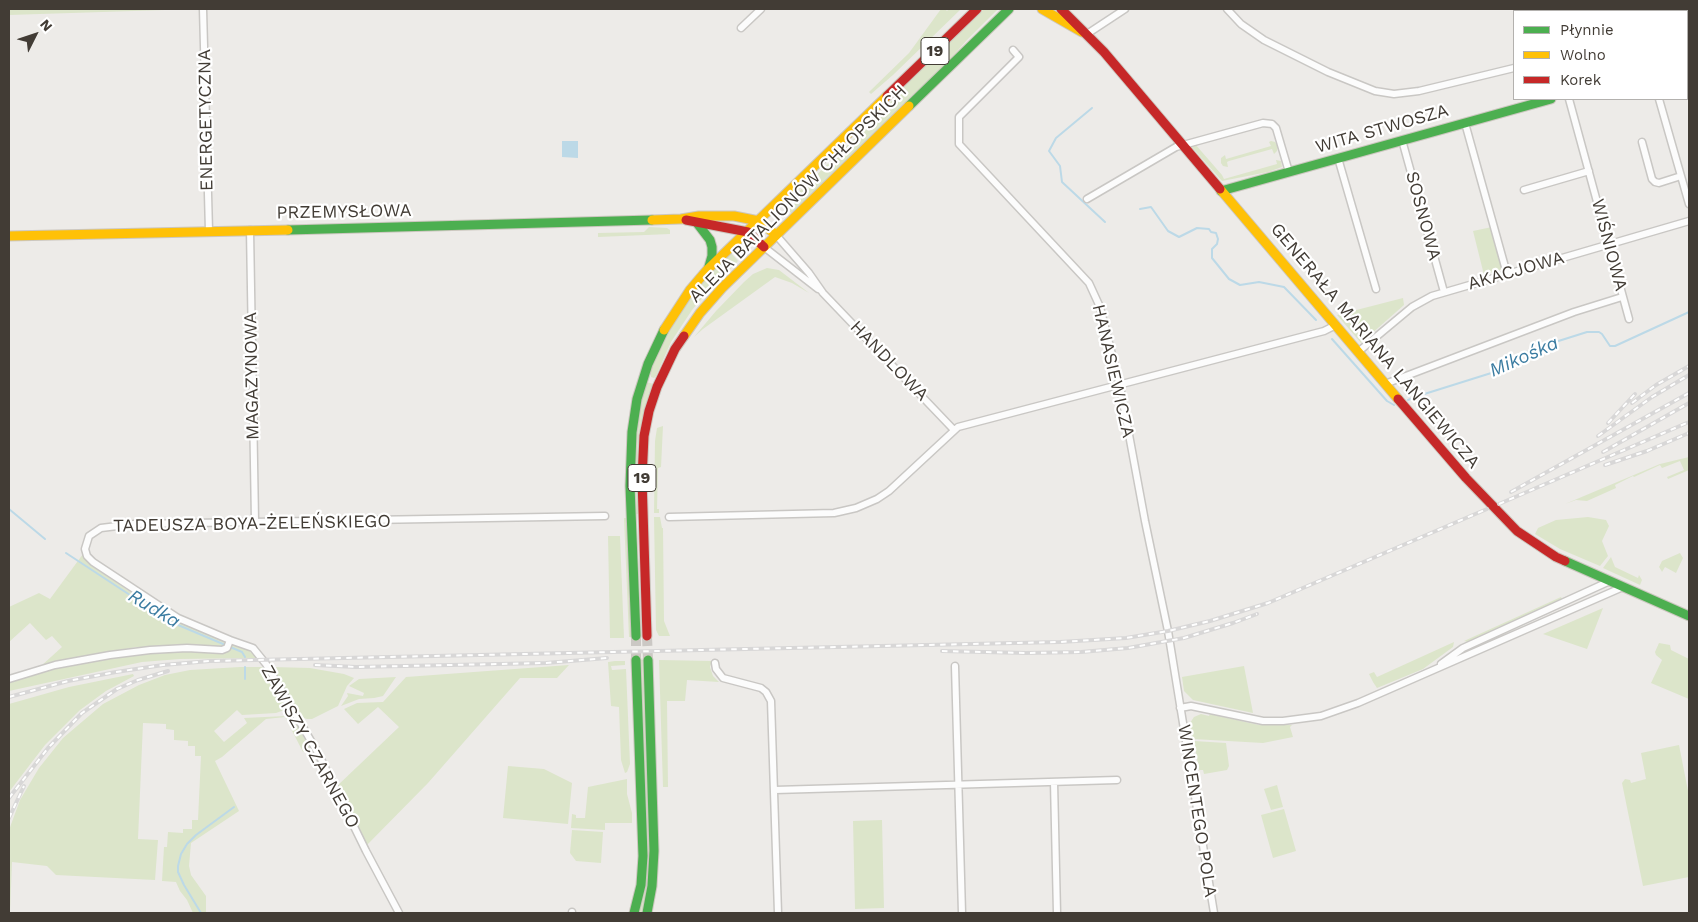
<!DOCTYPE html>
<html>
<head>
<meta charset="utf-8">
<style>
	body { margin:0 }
	#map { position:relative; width:1698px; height:922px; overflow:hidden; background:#edebe8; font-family:"Work Sans",sans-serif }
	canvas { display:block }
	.frame { position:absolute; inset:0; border:10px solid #423c35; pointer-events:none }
	.legend { position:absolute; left:1513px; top:10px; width:175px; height:90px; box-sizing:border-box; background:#fff; border:1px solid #b3b1ae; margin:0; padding:6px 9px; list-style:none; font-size:15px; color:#423c35 }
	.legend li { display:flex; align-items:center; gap:10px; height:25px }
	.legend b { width:25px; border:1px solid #b3b1ae }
	.north { position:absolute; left:10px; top:10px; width:50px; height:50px; -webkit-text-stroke:4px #fff; paint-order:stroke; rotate:49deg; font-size:14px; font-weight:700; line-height:20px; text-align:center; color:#423c35 }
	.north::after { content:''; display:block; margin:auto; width:18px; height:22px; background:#423c35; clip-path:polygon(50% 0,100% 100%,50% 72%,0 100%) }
</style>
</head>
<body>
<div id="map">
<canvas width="1698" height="922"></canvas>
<div class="frame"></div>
<ul class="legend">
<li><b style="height:6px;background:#4caf50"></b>Płynnie</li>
<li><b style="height:6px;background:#ffc107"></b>Wolno</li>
<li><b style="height:6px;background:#c62828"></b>Korek</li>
</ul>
<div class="north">N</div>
</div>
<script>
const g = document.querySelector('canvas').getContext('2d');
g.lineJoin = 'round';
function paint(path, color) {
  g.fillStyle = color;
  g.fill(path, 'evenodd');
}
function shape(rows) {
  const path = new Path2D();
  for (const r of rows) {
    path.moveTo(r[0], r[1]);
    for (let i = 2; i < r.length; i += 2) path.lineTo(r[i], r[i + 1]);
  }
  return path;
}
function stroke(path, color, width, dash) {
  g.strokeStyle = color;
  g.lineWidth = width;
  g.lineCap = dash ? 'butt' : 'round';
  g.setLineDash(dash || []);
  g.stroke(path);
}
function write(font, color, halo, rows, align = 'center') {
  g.font = font + ' "Work Sans",sans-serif';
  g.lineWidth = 4.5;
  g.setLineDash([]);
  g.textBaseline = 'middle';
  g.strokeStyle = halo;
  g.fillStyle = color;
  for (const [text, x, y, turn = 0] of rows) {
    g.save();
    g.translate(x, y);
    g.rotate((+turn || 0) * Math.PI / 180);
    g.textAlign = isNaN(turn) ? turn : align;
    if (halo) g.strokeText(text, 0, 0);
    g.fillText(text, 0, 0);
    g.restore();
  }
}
const green = shape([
	[9,9,196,9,9,15],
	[941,9,945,9,947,11,949,9,961,9,893,75,871,94,869,92,909,53],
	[984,9,996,9,997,10,967,40,938,73,792,214,784,206,883,111,908,82],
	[1271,141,1275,142,1278,146,1277,151,1274,154,1272,149,1229,161,1227,162,1228,167,1223,166,1221,163,1221,158,1225,155,1226,159,1271,146,1269,142],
	[1195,144,1222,175,1224,179,1277,164,1276,160,1281,161,1282,167,1268,172,1222,181,1191,146],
	[649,227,667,228,670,230,670,234,598,237,598,233,644,232],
	[1492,227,1504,269,1484,275,1473,231],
	[731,253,738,261,704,296,692,310,671,342,656,376,654,378,651,377,650,371,663,341,689,299,708,276],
	[767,268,779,270,809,293,792,283,775,277,703,329,694,337,716,311,744,282,753,274],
	[1403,298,1404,305,1361,343,1337,315],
	[647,382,653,384,640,428,638,456,639,514,636,514,635,463,637,431,642,399],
	[663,426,661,467,658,468,657,509,659,509,659,513,654,513,655,441,657,428],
	[1689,457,1689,470,1668,479,1667,477,1684,470,1680,461,1662,468,1660,465,1634,477,1633,476,1615,485,1616,488,1587,501,1576,500,1565,504,1660,464],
	[654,517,660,517,662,528,663,528,664,621,670,636,659,636,656,630],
	[1588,517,1606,520,1609,526,1602,541,1608,556,1600,566,1560,549,1535,534,1538,528,1556,520],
	[624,518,628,518,632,637,629,637],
	[608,536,620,536,624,638,610,638],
	[1680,553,1683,558,1676,573,1665,567,1662,572,1661,570,1659,567,1662,561],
	[83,554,89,564,154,608,180,623,225,641,223,647,136,647,41,666,62,647,52,636,46,640,30,623,9,642,9,607,39,593,50,599],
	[1611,557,1615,567,1638,578,1639,575,1642,580,1640,585,1603,568],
	[1561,597,1562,599,1499,628,1468,642,1464,641],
	[1603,608,1587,649,1543,634],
	[1454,642,1453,647,1423,669,1377,688,1373,682,1369,674,1374,672,1377,677],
	[232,643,245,648,258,658,180,659,142,662,9,691,9,681,74,664,140,654,188,650,223,652],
	[1659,643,1670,645,1671,650,1689,659,1689,699,1651,683,1662,660,1656,655,1655,652],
	[641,660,644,660,650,850,646,897,642,913,639,913,644,893,647,865],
	[659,660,712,661,710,667,713,676,719,682,687,680,685,701,667,701,668,787,663,787],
	[615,661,625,661,625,665,611,666,612,670,626,669,630,764,627,772,625,773,621,760,619,707,611,706,608,662],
	[569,665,557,678,520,678,428,783,366,846,337,786,399,727,378,707,358,724,344,709,357,703,383,702,406,677],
	[1244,666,1253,713,1193,700,1184,691,1182,677],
	[240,667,263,667,287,709,276,713,242,715,237,710,214,731,224,742,247,723,244,718,286,716,295,722,310,748,303,752,285,717,266,719,222,757,215,761,239,811,191,843,189,866,191,875,206,896,206,913,193,913,187,900,180,891,176,882,162,881,164,847,167,847,168,832,183,833,183,829,192,829,192,820,198,820,201,756,195,756,195,746,188,746,188,741,174,740,174,730,166,729,166,724,143,723,138,839,158,840,155,880,56,875,47,866,12,862,10,913,9,913,9,830,20,800,39,768,63,738,103,704,139,685,165,675,190,670],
	[272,667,310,668,344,674,354,678,347,686,338,706,312,719,307,719,301,717],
	[133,674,134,676,106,691,80,710,45,745,9,792,9,704,69,687],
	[396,677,383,696,374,698,359,699,341,706,348,696,347,693,363,696,364,693,349,686,359,679],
	[1201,714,1209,716,1210,714,1259,725,1292,725,1290,727,1293,737,1263,743,1193,739,1190,723,1194,717],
	[1194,741,1226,743,1229,766,1227,770,1204,774,1203,770,1199,770],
	[1679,745,1689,796,1689,877,1643,886,1622,783,1625,779,1630,780,1631,783,1646,779,1641,753],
	[508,766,544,769,572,783,568,824,503,818],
	[627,779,627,794,632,813,632,823,605,823,605,830,571,828,572,814,576,815,576,818,585,818,588,787],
	[1277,785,1283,807,1271,810,1264,789],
	[1284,809,1296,851,1273,858,1261,815],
	[882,820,884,908,855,909,853,821],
	[572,830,603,832,601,863,576,861,570,853]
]);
const water = shape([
	[562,141,578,141,578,158,562,157]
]);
const stream = shape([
	[1092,108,1056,138,1049,151,1060,166,1062,182,1105,222],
	[1140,209,1151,207,1168,231,1179,237,1197,228,1209,229,1211,232,1216,233,1218,239,1217,244,1212,249,1212,258,1229,279,1240,285,1259,282,1284,287,1316,320],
	[1332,339,1387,401,1394,405],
	[1408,400,1418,396,1504,369,1530,350,1587,332,1599,332,1602,334,1610,346,1615,346,1689,312],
	[9,509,45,539],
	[66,553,171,622,242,652,245,657],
	[245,679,245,667],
	[201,913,184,885,178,872,178,866,181,854,187,844,196,835,234,807]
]);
const primaryTunnel = shape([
	[636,636,636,660],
	[647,636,648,660]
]);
const street = shape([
	[203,9,209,231],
	[1227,9,1241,24,1264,40,1328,72,1375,91,1394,94,1419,91,1514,68],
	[1573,9,1574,11],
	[741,28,761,9],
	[1087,34,1125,9],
	[1013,50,1019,57,959,117,959,144,1089,283,1100,307,1120,386,1145,521,1168,631,1214,913],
	[1569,99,1629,319],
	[1659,99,1689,204],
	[1465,123,1507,274],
	[1402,140,1444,292],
	[1642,142,1652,179,1655,182,1659,183,1681,176],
	[1338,158,1376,289],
	[1524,190,1589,171],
	[1087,199,1176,147,1263,123,1272,124,1276,128,1289,172],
	[250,230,255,521],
	[776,235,809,273,823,293,954,430],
	[764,247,818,289],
	[1358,352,1412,307,1432,296,1689,221],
	[1385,384,1574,312,1622,297],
	[669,517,834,513,856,508,877,499,889,491,958,427,1324,331,1336,325],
	[230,640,178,618,93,562,87,556,85,549,89,536,101,528,134,524,605,516],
	[715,663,716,669,723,678,761,688,766,692,771,701,778,913],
	[1441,664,1463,648,1610,581],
	[955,666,962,913],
	[9,679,55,665,110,655,150,650,187,648,222,650,227,648,230,640,253,648,266,664,318,753,366,851,399,913],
	[1180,708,1191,706,1263,721,1283,721,1321,716,1358,703,1623,587],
	[1054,782,1057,913],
	[775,790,1117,780],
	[572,913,572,912]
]);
const fast = shape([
	[909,106,1009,9],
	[1221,191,1551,99],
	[697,223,710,240,712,247,712,256,708,270],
	[288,230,652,220],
	[1565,561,1689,616],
	[636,636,630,486,632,432,637,399,648,364,664,330],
	[634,913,641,885,643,856,636,660],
	[647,913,652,886,654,851,648,660]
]);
const slow = shape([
	[1042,9,1082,32],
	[1687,61,1689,60],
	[1220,189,1398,399],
	[652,220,681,219,699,216,734,216,759,221,776,235],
	[9,236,288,230],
	[664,330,690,290,707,270,887,96],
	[684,336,700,313,722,288,909,106]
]);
const jam = shape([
	[1061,9,1104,52,1220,189],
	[887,96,977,9],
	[686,220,748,232,764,247],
	[1398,399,1466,478,1517,531,1556,557,1565,561],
	[647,636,642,479,644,436,649,411,657,387,675,349,684,336]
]);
const rail = shape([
	[1632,403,1656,385,1689,366],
	[1608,423,1635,394],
	[1598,436,1652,397,1689,375],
	[1603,452,1689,403],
	[1605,465,1647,451,1689,433],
	[1511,492,1689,393],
	[1499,504,1689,422],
	[942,651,1026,653,1081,652,1128,648,1184,638,1233,623,1257,614],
	[315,665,356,667,546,663,607,658],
	[9,697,68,681,116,672,163,665,210,661,1060,642,1126,638,1168,631,1210,621,1268,603,1487,509],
	[9,798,48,748,82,713,117,689,138,680,168,671],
	[9,818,24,786]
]);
const shields = [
	[935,51,28],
	[642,478,28]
];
const shieldNames = [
	["19",935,51],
	["19",642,478]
];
const streetNames = [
	["ENERGETYCZNA",206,120,-91],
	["WITA STWOSZA",1382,129,-16],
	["ALEJA BATALIONÓW CHŁOPSKICH",798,194,-45],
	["PRZEMYSŁOWA",344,212,-1],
	["SOSNOWA",1423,216,75],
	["WIŚNIOWA",1609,245,75],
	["AKACJOWA",1516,271,-16],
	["GENERAŁA MARIANA LANGIEWICZA",1375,346,50],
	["HANDLOWA",889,361,46],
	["HANASIEWICZA",1113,371,77],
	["MAGAZYNOWA",252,376,-91],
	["TADEUSZA BOYA-ŻELEŃSKIEGO",252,524,-1],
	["ZAWISZY CZARNEGO",310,747,61],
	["WINCENTEGO POLA",1197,811,81]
];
const waterNames = [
	["Mikośka",1524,357,-24],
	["Rudka",154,609,31]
];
paint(green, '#dce5ca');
paint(water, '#bcd9e7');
stroke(stream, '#bcd9e7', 2);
stroke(primaryTunnel, '#cbc8c4', 10, [10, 5]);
stroke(street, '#c9c7c4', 9);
stroke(fast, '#ccc7bf', 11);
stroke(slow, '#ccc7bf', 11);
stroke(jam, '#ccc7bf', 11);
stroke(street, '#fcfcfc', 6);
stroke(fast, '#4caf50', 9);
stroke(slow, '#ffc107', 9);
stroke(jam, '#c62828', 9);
stroke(rail, '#d8d7d7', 4);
stroke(rail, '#fff', 2, [5.5]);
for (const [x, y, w] of shields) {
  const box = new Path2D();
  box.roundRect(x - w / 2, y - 13.5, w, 27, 4);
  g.fillStyle = '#fff';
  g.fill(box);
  stroke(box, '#423c35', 1);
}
write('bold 16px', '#423c35', null, shieldNames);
write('18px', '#423c35', '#fff', streetNames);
write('italic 19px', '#3b7ca1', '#fff', waterNames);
</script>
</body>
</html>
